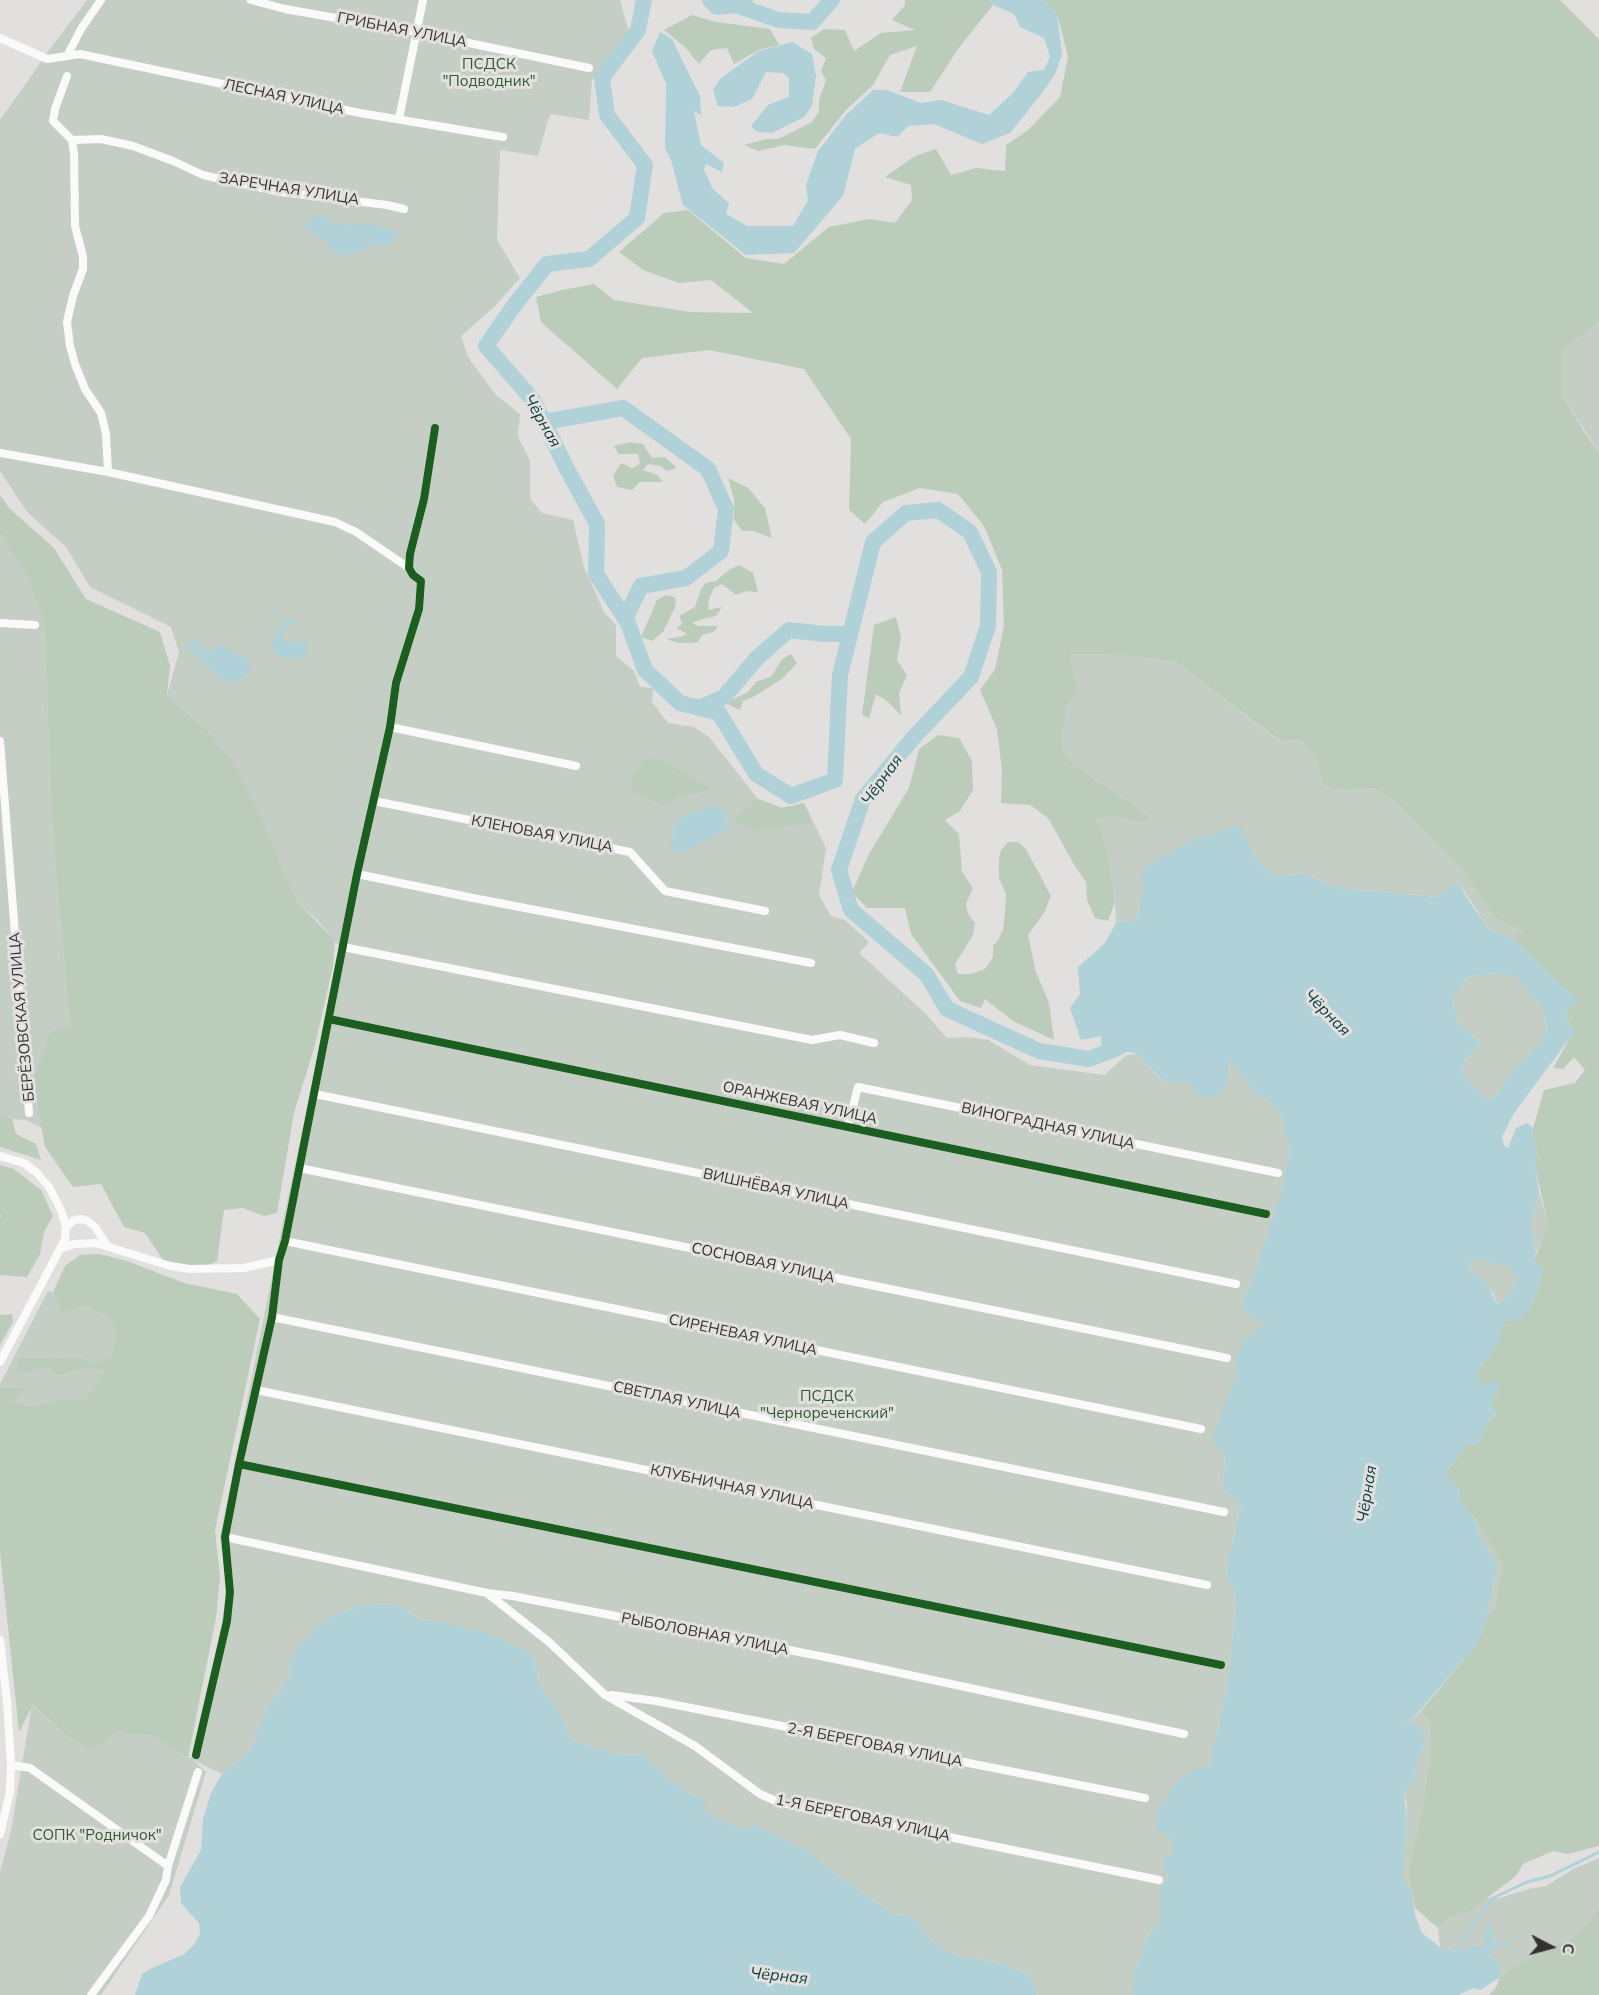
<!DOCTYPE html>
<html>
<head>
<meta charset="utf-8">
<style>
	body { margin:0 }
	#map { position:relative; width:1599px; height:1995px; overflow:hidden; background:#e1e0df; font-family:Mulish,sans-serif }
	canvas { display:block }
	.north { position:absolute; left:1521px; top:1917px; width:60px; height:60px; -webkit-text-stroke:4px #e2e1de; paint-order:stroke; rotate:96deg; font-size:16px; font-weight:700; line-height:24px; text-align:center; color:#333231 }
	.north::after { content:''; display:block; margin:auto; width:21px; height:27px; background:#333231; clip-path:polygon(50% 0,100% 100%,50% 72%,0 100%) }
</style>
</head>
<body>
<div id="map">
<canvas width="1599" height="1995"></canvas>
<div class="north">С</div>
</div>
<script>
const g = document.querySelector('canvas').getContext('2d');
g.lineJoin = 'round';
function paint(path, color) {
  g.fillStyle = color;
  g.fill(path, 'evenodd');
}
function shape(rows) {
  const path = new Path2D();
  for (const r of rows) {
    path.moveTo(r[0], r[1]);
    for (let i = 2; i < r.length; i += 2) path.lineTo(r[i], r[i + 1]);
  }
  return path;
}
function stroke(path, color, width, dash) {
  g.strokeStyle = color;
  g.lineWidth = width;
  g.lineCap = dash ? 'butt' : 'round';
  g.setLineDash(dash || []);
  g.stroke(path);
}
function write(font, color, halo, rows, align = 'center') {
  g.font = font + ' Mulish,sans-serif';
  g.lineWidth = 6;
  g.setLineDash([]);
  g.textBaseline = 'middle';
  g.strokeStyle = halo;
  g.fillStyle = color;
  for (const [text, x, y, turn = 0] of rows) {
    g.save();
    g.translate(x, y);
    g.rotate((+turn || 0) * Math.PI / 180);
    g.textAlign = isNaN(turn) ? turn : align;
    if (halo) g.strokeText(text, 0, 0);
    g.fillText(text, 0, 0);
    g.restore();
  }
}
const green = shape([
	[87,0,620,0,629,32,592,80,589,120,550,114,538,156,500,150,497,240,520,278,495,306,461,336,468,357,496,395,520,414,518,436,530,461,530,499,542,513,573,520,584,567,604,612,616,625,616,656,634,671,640,687,653,688,652,702,668,723,694,727,709,737,758,799,782,808,804,803,826,848,819,895,831,916,845,920,869,942,859,953,925,1013,947,1038,968,1037,988,1040,1030,1065,1104,1075,1127,1055,1138,1054,1161,1081,1227,1081,1230,1058,1254,1092,1280,1110,1290,1150,1282,1188,1252,1281,1242,1300,1266,1324,1230,1389,1225,1454,1223,1490,1241,1503,1226,1572,1236,1598,1229,1679,1209,1767,1172,1839,1171,1854,1163,1858,1168,1878,1160,1889,1160,1922,1149,1934,1135,1971,1132,1995,1038,1995,1027,1973,994,1962,961,1957,936,1946,916,1919,892,1913,834,1873,811,1853,744,1831,705,1813,704,1798,692,1795,666,1778,644,1755,613,1754,571,1740,559,1711,540,1686,533,1654,441,1622,419,1619,398,1605,366,1604,328,1618,290,1661,289,1679,269,1704,249,1752,222,1774,193,1760,206,1772,169,1895,101,1995,0,1995,0,1872,11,1831,32,1705,67,1736,117,1714,188,1758,191,1758,219,1640,225,1603,225,1574,220,1537,283,1221,341,948,317,920,295,899,267,831,208,731,167,695,179,652,171,627,90,587,66,547,27,512,0,471,0,120,50,49],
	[1599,321,1599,453,1562,395,1562,350],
	[0,533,28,579,44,623,53,840,70,1028,33,1080,42,1128,26,1120,12,1119,0,1112],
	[1070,654,1122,655,1176,662,1279,741,1300,740,1314,754,1326,787,1350,790,1374,788,1395,801,1465,873,1495,918,1529,931,1517,934,1514,939,1489,930,1458,881,1437,897,1339,888,1301,873,1276,878,1252,854,1144,890,1136,920,1116,923,1115,902,1107,847,1095,818,1115,816,1142,823,1151,817,1074,765,1063,750,1062,732,1068,705,1078,691],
	[1493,973,1515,975,1542,1005,1547,1029,1539,1047,1519,1064,1506,1080,1497,1096,1487,1100,1463,1075,1463,1062,1481,1043,1459,1024,1451,998,1468,977],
	[1539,1191,1548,1224,1543,1240,1536,1252,1530,1227],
	[1473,1258,1510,1267,1518,1278,1511,1294,1497,1304,1494,1294,1469,1273,1469,1266],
	[48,1291,53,1292,61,1314,82,1306,109,1316,116,1335,112,1356,95,1363,79,1357,20,1358,24,1374,48,1367,58,1376,82,1369,104,1370,87,1400,61,1400,30,1406,9,1402,20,1388,0,1388,0,1384],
	[1474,1517,1502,1564,1495,1606,1486,1618,1498,1566,1478,1534],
	[1421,1711,1428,1720,1430,1734,1429,1763,1422,1808,1408,1872,1412,1893,1402,1879,1407,1805,1404,1792,1418,1778,1415,1769,1426,1739,1397,1719,1411,1721],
	[1599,1858,1599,1907,1577,1936,1548,1948,1499,1978,1499,1963,1489,1956,1492,1949,1509,1944,1513,1937,1504,1942,1492,1942,1491,1923,1483,1947,1476,1945,1457,1952,1440,1947,1438,1928,1449,1918,1470,1911,1485,1898,1500,1898,1528,1889,1546,1886,1575,1868]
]);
const forest = shape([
	[905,0,990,0,993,5,958,49,930,92,900,92,917,46,890,55,873,85,845,111,815,149,784,145,758,151,744,145,766,139,778,139,812,122,819,111,819,100,826,80,821,71,826,58,814,49,811,38,824,29,845,30,854,51,881,33,915,30,892,20,905,5],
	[1042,0,1560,0,1599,39,1599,321,1563,350,1562,395,1585,433,1599,453,1599,1846,1568,1854,1553,1851,1523,1864,1516,1876,1470,1911,1449,1918,1438,1928,1415,1908,1408,1872,1422,1808,1429,1763,1430,1734,1428,1720,1421,1711,1479,1641,1486,1618,1495,1606,1502,1564,1474,1517,1459,1500,1458,1487,1451,1483,1445,1472,1455,1462,1465,1445,1477,1444,1487,1424,1496,1413,1492,1407,1492,1399,1499,1391,1480,1385,1477,1377,1481,1366,1489,1358,1502,1322,1531,1307,1543,1270,1534,1261,1548,1224,1535,1167,1537,1148,1532,1136,1533,1128,1544,1090,1575,1083,1585,1070,1574,1057,1563,1069,1553,1068,1574,1031,1569,1025,1566,1008,1573,995,1558,983,1514,939,1516,934,1527,931,1495,918,1465,873,1395,801,1374,788,1350,790,1325,787,1314,754,1300,740,1280,741,1176,662,1122,655,1070,654,1078,691,1068,705,1062,732,1063,750,1074,765,1151,817,1142,823,1115,816,1096,819,1107,847,1115,902,1108,921,1095,918,1087,900,1086,882,1075,866,1048,818,1030,805,1001,803,1002,770,997,729,980,690,995,669,1004,626,1002,570,984,526,958,494,920,488,883,502,865,524,849,510,851,439,804,369,709,350,642,358,617,389,541,322,536,297,562,290,594,284,614,300,690,312,753,313,711,280,679,283,643,270,619,252,664,213,688,210,746,258,784,264,829,227,869,219,895,223,912,200,911,185,885,177,915,156,936,149,951,175,976,168,1005,171,1006,145,1028,130,1060,97,1068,57,1057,13],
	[692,15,716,22,770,29,779,45,759,50,734,64,727,48,711,50,699,64,685,47,664,30],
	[629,442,643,444,652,458,665,457,677,468,667,471,660,466,648,464,643,470,657,475,663,482,640,482,632,490,617,487,613,476,621,463,632,468,640,464,638,454,618,454,614,446],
	[728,478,748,488,765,508,772,538,754,531,742,531,734,520,734,499],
	[0,495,10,509,54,548,86,599,160,632,170,666,167,695,208,731,237,769,267,831,295,899,335,941,333,966,315,1045,294,1113,277,1213,264,1216,243,1208,224,1210,217,1261,209,1265,184,1265,163,1260,145,1233,124,1227,101,1184,73,1187,45,1147,33,1080,51,1031,70,1027,53,840,44,623,28,579,0,533],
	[739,565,753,573,758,592,747,591,736,595,722,584,714,588,709,599,708,610,722,607,716,616,703,619,692,623,698,626,718,626,714,632,702,635,698,642,691,643,678,643,666,639,680,637,687,634,677,628,682,623,679,616,695,607,701,589,706,583,716,581,729,570],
	[666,595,675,597,676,605,663,632,652,641,641,637,657,600],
	[896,617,901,637,897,660,907,675,899,693,901,715,887,701,876,694,869,718,862,715,874,625],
	[791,654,797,663,782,679,753,697,743,701,740,710,725,703,748,692,757,681,771,677,782,659],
	[938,735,959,738,972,761,973,790,960,811,945,820,959,834,962,872,973,888,966,904,968,914,975,923,973,935,955,964,958,974,971,974,985,969,993,957,993,945,997,942,1003,930,1005,913,1006,894,999,878,999,859,1001,850,1008,842,1018,842,1026,849,1051,896,1045,911,1028,935,1036,972,1049,1003,1054,1040,1013,1021,985,999,981,1008,960,1001,911,934,905,908,867,908,852,892,869,854,909,788,919,749],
	[647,756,663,761,711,788,698,794,678,796,667,806,632,793,632,776],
	[758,799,782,808,804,803,813,823,753,831,734,820],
	[0,1112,12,1119,16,1134,36,1144,41,1160,0,1147],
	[0,1165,14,1169,41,1190,53,1216,44,1232,40,1254,27,1277,0,1275,0,1217,2,1216,0,1215],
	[99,1254,127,1261,184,1283,237,1294,260,1319,215,1530,220,1577,216,1618,188,1758,149,1734,130,1734,117,1730,93,1750,67,1736,33,1705,19,1732,0,1552,0,1388,24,1388,22,1393,10,1402,30,1406,61,1400,87,1399,104,1370,82,1369,58,1376,48,1367,24,1374,16,1369,20,1358,79,1357,95,1363,112,1356,116,1335,109,1316,82,1306,61,1314,53,1292,65,1266,80,1255],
	[12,1314,13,1322,0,1345,0,1315],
	[1599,1907,1599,1995,1489,1995,1497,1986,1499,1978,1521,1963,1548,1948,1577,1936]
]);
const water = shape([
	[990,0,1042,0,1057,13,1062,54,1056,72,1043,92,1010,133,982,144,934,124,908,126,897,137,879,133,855,149,843,196,794,253,746,255,683,205,671,160,665,148,666,84,652,51,660,32,672,39,700,96,701,115,694,111,701,145,724,163,722,172,706,164,704,170,713,189,729,203,726,214,747,226,793,226,808,200,806,185,818,151,847,114,873,90,887,90,921,103,941,100,989,115,1013,93,1028,72,1044,70,1050,57,1044,38,1020,27,1014,14,993,5],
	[792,42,812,54,816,75,812,106,804,117,772,133,757,132,751,126,768,105,789,97,789,78,783,73,766,72,752,99,734,107,718,106,713,90,721,78,759,51],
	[314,216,322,216,331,222,348,225,372,224,393,230,398,235,389,245,374,245,348,255,336,255,322,238,310,233,304,225],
	[285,620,296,621,295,625,287,626,283,633,282,640,306,643,305,657,301,660,298,658,289,659,280,657,271,648,275,636],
	[195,639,208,652,215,648,223,646,248,659,250,671,236,682,229,682,220,678,186,646],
	[718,805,726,817,728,829,684,852,673,852,670,845,674,835,673,828,678,820,693,812],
	[1240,825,1252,854,1276,878,1301,873,1339,888,1437,897,1458,881,1467,898,1489,930,1514,939,1558,983,1573,995,1578,1003,1566,1009,1569,1025,1575,1031,1514,1113,1502,1137,1504,1145,1508,1148,1516,1128,1527,1123,1533,1128,1532,1136,1537,1148,1535,1167,1539,1191,1530,1227,1536,1252,1534,1261,1543,1270,1531,1307,1517,1321,1502,1322,1502,1336,1489,1358,1481,1366,1477,1377,1480,1385,1499,1380,1499,1391,1492,1399,1492,1407,1496,1412,1487,1424,1477,1444,1465,1445,1455,1462,1445,1472,1451,1483,1458,1487,1459,1500,1474,1517,1478,1534,1498,1566,1486,1618,1479,1641,1411,1721,1400,1720,1420,1728,1426,1739,1415,1769,1418,1778,1404,1792,1407,1822,1402,1878,1412,1893,1415,1915,1422,1933,1440,1947,1457,1952,1476,1945,1483,1947,1485,1941,1484,1932,1492,1922,1493,1942,1504,1942,1513,1936,1509,1944,1492,1949,1489,1956,1499,1963,1499,1978,1480,1990,1473,1988,1459,1995,1132,1995,1135,1971,1149,1934,1160,1922,1160,1889,1168,1878,1163,1858,1171,1854,1172,1839,1157,1831,1156,1814,1174,1784,1193,1769,1209,1767,1229,1679,1236,1598,1226,1572,1241,1503,1223,1490,1225,1454,1212,1441,1230,1389,1237,1376,1234,1363,1244,1341,1265,1324,1247,1314,1242,1300,1252,1281,1282,1188,1290,1150,1280,1110,1254,1092,1230,1059,1227,1081,1218,1097,1198,1096,1193,1084,1162,1081,1138,1054,1101,1045,1101,1036,1081,1040,1070,1008,1080,994,1078,967,1105,943,1116,923,1136,920,1144,890,1142,869,1186,843],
	[1493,973,1515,976,1542,1005,1547,1029,1539,1047,1519,1064,1506,1080,1497,1096,1487,1100,1463,1075,1463,1062,1481,1043,1459,1024,1451,998,1468,977],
	[1473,1258,1510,1268,1518,1278,1511,1294,1497,1304,1484,1279,1469,1273,1469,1266],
	[366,1604,398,1605,419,1619,441,1622,484,1632,533,1654,540,1686,559,1711,571,1740,613,1754,644,1755,667,1778,692,1795,705,1798,706,1813,744,1831,753,1824,811,1853,834,1873,892,1913,916,1919,936,1946,961,1957,994,1962,1027,1973,1038,1995,135,1995,142,1974,154,1967,183,1955,193,1946,200,1934,199,1923,181,1903,180,1887,201,1850,203,1819,211,1793,222,1774,249,1752,269,1704,289,1679,290,1661,302,1642,328,1618]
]);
const stream = shape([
	[1457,1952,1462,1939,1493,1898,1527,1882,1550,1876,1599,1852]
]);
const river = shape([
	[644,0,638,30,602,78,607,115,645,165,637,218,589,259,547,264,513,307,486,346,533,400,567,469,597,524,596,574,628,623,645,670,680,703,719,713,756,774,791,796,835,780,840,675,873,542,906,513,938,510,970,532,989,572,988,626,971,677,913,738,863,799,839,870,851,910,926,974,947,1009,1039,1051,1089,1059,1118,1048,1136,1037],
	[710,0,717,7,736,5,745,0],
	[736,5,778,20,812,22,832,0],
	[544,422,623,408,708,469,726,509,721,551,686,578,641,586,625,619],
	[699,708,724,697,757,658,789,630,825,634,850,634]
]);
const minor = shape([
	[251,0,285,9,416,32,589,68],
	[0,38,47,59,80,54,360,113,503,137],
	[67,56,81,29,101,0],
	[67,76,55,109,53,121,72,140,74,154,75,226,83,257,83,269,73,296,67,322,70,346,75,364,85,389,101,413,106,434,108,472],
	[399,119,423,0],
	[72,140,101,139,133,146,173,161,203,175,225,180,281,192,387,205,404,209],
	[0,453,108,472,335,522,356,532,409,568],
	[0,623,35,625],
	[390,727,576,766],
	[0,741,29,1113],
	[374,801,630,852,665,891,765,911],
	[357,874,473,898,811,963],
	[343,947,812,1040,840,1035,874,1043],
	[329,1019,1266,1214],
	[315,1094,1236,1284],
	[848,1126,858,1087,1278,1173],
	[0,1156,24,1163,37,1173,49,1187,61,1210,66,1227,65,1239,60,1249],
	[299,1168,1227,1358],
	[66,1227,74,1220,82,1219,88,1221,96,1228,107,1246],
	[285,1241,1201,1429],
	[272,1317,1224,1512],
	[0,1362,60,1249,74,1244,96,1243,170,1266,190,1269,244,1268,279,1260],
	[256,1390,1207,1585],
	[239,1464,1221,1665],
	[225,1537,487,1593,513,1596,835,1659,1184,1734],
	[487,1593,549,1642,605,1695,695,1746,760,1794,778,1802,1159,1880],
	[0,1640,7,1702,11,1765,10,1792,0,1834],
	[611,1695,656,1701,1145,1798],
	[196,1755,227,1621,230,1592,225,1537,239,1464,272,1317,279,1260,285,1241,357,874,390,727,396,683,419,609,421,581,413,575,409,568,410,554,424,499,435,428],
	[11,1765,30,1768,168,1866],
	[91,1995,149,1916,166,1880,168,1866,198,1772]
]);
const cycleway = shape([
	[329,1019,1266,1214],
	[239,1464,1221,1665],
	[196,1755,227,1621,230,1592,225,1537,239,1464,272,1317,279,1260,285,1241,357,874,390,727,396,683,419,609,421,581,413,575,409,568,410,554,424,499,435,428]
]);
const streetNames = [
	["ГРИБНАЯ УЛИЦА",402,30,11],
	["ЛЕСНАЯ УЛИЦА",284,97,12],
	["ЗАРЕЧНАЯ УЛИЦА",289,189,9],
	["КЛЕНОВАЯ УЛИЦА",542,834,11],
	["БЕРЁЗОВСКАЯ УЛИЦА",22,1017,-95],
	["ОРАНЖЕВАЯ УЛИЦА",800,1103,12],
	["ВИНОГРАДНАЯ УЛИЦА",1048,1126,12],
	["ВИШНЁВАЯ УЛИЦА",776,1189,12],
	["СОСНОВАЯ УЛИЦА",763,1263,12],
	["СИРЕНЕВАЯ УЛИЦА",743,1335,12],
	["СВЕТЛАЯ УЛИЦА",677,1400,12],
	["КЛУБНИЧНАЯ УЛИЦА",732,1487,12],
	["РЫБОЛОВНАЯ УЛИЦА",705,1634,11],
	["2-Я БЕРЕГОВАЯ УЛИЦА",875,1745,11],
	["1-Я БЕРЕГОВАЯ УЛИЦА",863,1818,12]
];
const parkNames = [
	["ПСДСК",489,64],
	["\"Подводник\"",489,81],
	["ПСДСК",827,1396],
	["\"Чернореченский\"",827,1413],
	["СОПК \"Родничок\"",97,1835]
];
const waterNames = [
	["Чёрная",542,421,60],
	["Чёрная",882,780,-54],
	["Чёрная",1327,1013,45],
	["Чёрная",1367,1494,-81],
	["Чёрная",779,1976,6]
];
paint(green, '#c5cec4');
paint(forest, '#bcccbb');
paint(water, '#afd1d7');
stroke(stream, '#afd1d7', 3);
stroke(river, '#afd1d7', 16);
stroke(minor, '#fafafa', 8);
stroke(cycleway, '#1b5e20', 8);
write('15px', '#333231', '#e2e1de', streetNames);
write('15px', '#2d5a32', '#e2e1de', parkNames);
write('italic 16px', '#0c3c42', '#e2e1de', waterNames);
</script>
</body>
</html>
